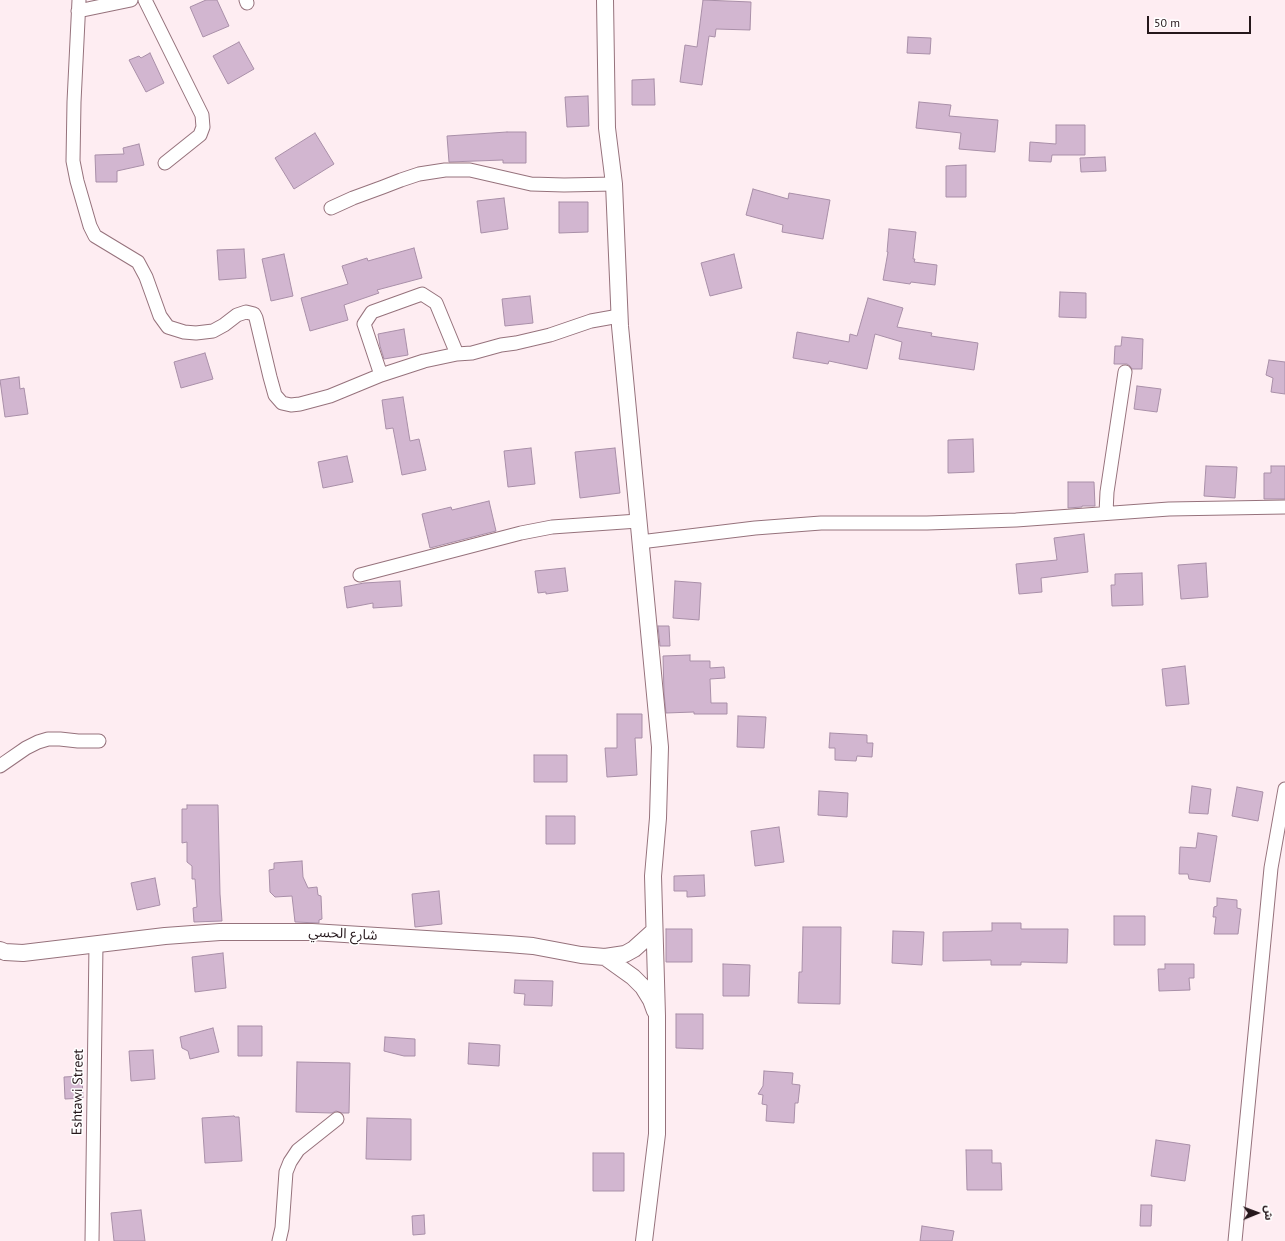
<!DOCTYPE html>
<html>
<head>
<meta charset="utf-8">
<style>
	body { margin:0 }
	#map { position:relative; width:1285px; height:1241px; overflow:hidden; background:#feedf2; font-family:"PT Sans","Noto Sans Arabic",sans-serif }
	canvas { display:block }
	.north { position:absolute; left:1237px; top:1193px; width:40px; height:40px; -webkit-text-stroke:3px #fff; paint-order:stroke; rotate:89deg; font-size:11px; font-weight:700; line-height:16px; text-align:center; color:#25171b }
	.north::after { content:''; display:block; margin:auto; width:14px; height:18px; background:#25171b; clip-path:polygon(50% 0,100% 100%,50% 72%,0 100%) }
	.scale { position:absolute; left:1147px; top:16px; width:104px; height:18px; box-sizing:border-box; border:2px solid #25171b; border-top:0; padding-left:5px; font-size:12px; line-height:14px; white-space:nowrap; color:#25171b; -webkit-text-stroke:3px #fff; paint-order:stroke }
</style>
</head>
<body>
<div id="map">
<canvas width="1285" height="1241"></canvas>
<div class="north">ش</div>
<div class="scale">50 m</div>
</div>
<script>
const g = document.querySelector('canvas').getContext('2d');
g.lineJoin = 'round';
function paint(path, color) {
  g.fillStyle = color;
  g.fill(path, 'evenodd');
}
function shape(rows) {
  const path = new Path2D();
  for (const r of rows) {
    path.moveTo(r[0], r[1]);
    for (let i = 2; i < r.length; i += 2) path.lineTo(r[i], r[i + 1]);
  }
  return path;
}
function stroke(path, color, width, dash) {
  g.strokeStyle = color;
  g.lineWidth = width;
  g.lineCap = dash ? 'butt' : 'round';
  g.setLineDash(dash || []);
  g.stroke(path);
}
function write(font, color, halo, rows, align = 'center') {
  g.font = font + ' "PT Sans","Noto Sans Arabic",sans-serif';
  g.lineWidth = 3;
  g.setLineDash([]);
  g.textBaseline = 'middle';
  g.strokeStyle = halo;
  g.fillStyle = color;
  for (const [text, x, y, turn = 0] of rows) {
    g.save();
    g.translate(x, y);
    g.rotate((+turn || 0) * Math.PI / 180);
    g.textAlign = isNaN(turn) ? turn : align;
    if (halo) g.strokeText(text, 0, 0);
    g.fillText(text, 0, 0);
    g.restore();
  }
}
const building = shape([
	[206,0,217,0,229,26,203,37,190,7,206,0],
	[703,0,751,2,750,30,716,29,715,37,709,36,702,85,680,82,685,45,697,47,703,0],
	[908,37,931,38,930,54,907,53,908,37],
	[239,42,254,69,228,84,213,56,239,42],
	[150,53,164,83,146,92,129,60,139,56,141,58,150,53],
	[654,79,655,105,632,105,632,80,654,79],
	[588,96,589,126,567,127,565,97,588,96],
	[919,102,951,105,949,116,998,120,995,152,959,149,961,133,916,128,919,102],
	[1056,125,1085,125,1085,155,1052,155,1051,162,1029,161,1030,142,1056,144,1056,125],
	[507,132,526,132,526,163,503,163,503,160,449,162,447,136,507,132],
	[315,133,334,164,294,189,275,158,315,133],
	[139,144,144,165,117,171,117,182,96,182,95,155,124,154,123,148,139,144],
	[1105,157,1106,171,1081,172,1080,158,1105,157],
	[966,165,966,197,946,197,946,166,966,165],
	[753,189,788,199,789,193,830,200,823,239,782,232,783,225,746,215,753,189],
	[504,198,508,229,481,233,477,201,504,198],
	[559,202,588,202,588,232,559,233,559,202],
	[889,229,916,232,913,259,915,259,914,262,937,265,935,285,911,282,910,284,883,280,888,252,887,252,889,229],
	[414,248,422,278,377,290,379,293,344,305,348,320,310,331,301,298,348,284,342,266,367,258,368,261,414,248],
	[244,249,246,278,219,280,217,250,244,249],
	[284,254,293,296,271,301,262,259,284,254],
	[734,254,742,288,710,296,701,263,734,254],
	[1060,292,1086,293,1086,318,1059,317,1060,292],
	[530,296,533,323,505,326,502,299,530,296],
	[868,298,903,308,897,327,932,333,931,336,978,343,974,370,899,359,902,342,875,334,867,369,829,361,828,364,793,358,797,332,849,342,850,334,857,336,868,298],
	[404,329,408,355,384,359,380,346,378,334,404,329],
	[1122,337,1143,339,1142,369,1132,369,1130,366,1127,364,1114,364,1115,346,1121,346,1122,337],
	[205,353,213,379,181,388,174,362,205,353],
	[1269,360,1285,362,1285,394,1271,392,1273,378,1266,375,1269,360],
	[19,377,20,389,24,388,28,414,5,417,0,380,19,377],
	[1137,386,1161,389,1157,412,1134,409,1137,386],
	[403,397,410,441,419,439,426,470,402,475,393,428,386,429,382,400,403,397],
	[973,439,974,472,948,473,948,440,973,439],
	[531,448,535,484,508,487,504,451,531,448],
	[615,448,620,493,580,498,575,452,615,448],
	[347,456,353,482,323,488,318,462,347,456],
	[1206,466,1237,467,1235,498,1204,496,1206,466],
	[1271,466,1285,466,1285,499,1264,499,1264,473,1271,473,1271,466],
	[1068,482,1094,482,1095,506,1082,506,1082,507,1068,508,1068,482],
	[489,501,496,531,430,548,422,514,451,507,452,510,489,501],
	[1084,534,1088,572,1041,578,1042,592,1019,594,1016,564,1057,560,1054,538,1084,534],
	[1206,563,1208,597,1181,599,1178,565,1206,563],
	[565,568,568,591,546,594,546,592,538,593,535,571,565,568],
	[1142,573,1143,605,1112,606,1111,585,1115,585,1115,574,1142,573],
	[400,581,402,606,373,608,373,603,347,608,344,587,364,583,400,581],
	[675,581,701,583,699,620,673,618,675,581],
	[658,626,669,626,670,646,660,646,658,626],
	[690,655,690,661,710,661,710,668,724,667,725,678,710,679,711,703,727,703,727,714,694,714,694,712,666,713,664,693,663,656,690,655],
	[1185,666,1189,704,1166,706,1162,669,1185,666],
	[617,714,642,714,642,738,635,738,637,775,607,777,605,748,617,748,617,714],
	[738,716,766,717,764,748,737,747,738,716],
	[830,733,867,735,867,743,873,743,872,757,857,756,856,761,835,760,835,748,829,748,830,733],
	[534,755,567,755,567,782,534,782,534,755],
	[1192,786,1211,789,1208,814,1189,813,1192,786],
	[1237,787,1263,792,1258,821,1232,816,1237,787],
	[819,791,848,793,847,817,818,815,819,791],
	[187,805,218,805,220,894,222,921,194,922,193,908,197,907,195,879,192,879,192,866,187,862,187,842,182,843,182,809,187,809,187,805],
	[546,816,575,816,575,844,546,844,546,816],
	[779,827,784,862,755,866,751,831,779,827],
	[1198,833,1217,836,1210,882,1189,879,1188,874,1179,874,1180,847,1196,848,1198,833],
	[302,861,303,877,308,888,317,887,318,895,321,896,322,919,319,920,319,923,295,922,292,896,275,897,270,892,269,870,274,869,274,863,302,861],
	[704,875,705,896,687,897,687,891,674,891,674,876,704,875],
	[155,878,160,905,137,910,131,883,155,878],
	[439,891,442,924,415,927,412,894,439,891],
	[1217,898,1237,900,1237,908,1241,909,1238,934,1214,934,1216,917,1213,917,1214,907,1217,906,1217,898],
	[1114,916,1145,916,1145,945,1114,945,1114,916],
	[992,923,1021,923,1021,929,1068,929,1067,963,1021,962,1021,965,991,965,991,960,943,961,943,932,992,931,992,923],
	[803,927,841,927,840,1004,798,1003,799,972,802,972,803,927],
	[666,929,692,929,692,962,666,962,666,929],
	[893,931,924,932,922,965,892,963,893,931],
	[223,953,226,988,195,992,192,957,223,953],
	[723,964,750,965,749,996,723,996,723,964],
	[1165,964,1194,964,1194,978,1189,978,1190,990,1159,991,1158,969,1165,969,1165,964],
	[515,980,553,981,552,1006,524,1005,525,994,514,993,515,980],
	[676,1014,703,1014,703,1049,676,1048,676,1014],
	[238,1026,262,1026,262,1056,238,1056,238,1026],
	[213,1028,219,1052,190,1059,188,1051,182,1048,180,1037,213,1028],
	[385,1037,415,1039,415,1056,404,1056,384,1051,385,1037],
	[469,1043,500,1045,499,1066,468,1064,469,1043],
	[153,1050,155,1079,131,1081,129,1051,153,1050],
	[297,1062,350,1063,349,1113,342,1113,336,1111,332,1113,296,1112,297,1062],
	[764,1071,793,1073,792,1084,800,1085,798,1103,795,1103,794,1123,766,1121,767,1105,762,1104,763,1095,758,1094,763,1086,764,1071],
	[82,1076,83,1098,65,1099,64,1077,82,1076],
	[234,1116,235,1117,239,1117,242,1161,205,1163,202,1118,234,1116],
	[367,1118,411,1119,411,1160,366,1159,367,1118],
	[1156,1140,1190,1145,1185,1181,1151,1176,1156,1140],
	[966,1150,992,1150,992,1163,1001,1163,1002,1190,967,1190,966,1150],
	[593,1153,624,1153,624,1191,593,1191,593,1153],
	[1141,1205,1152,1205,1151,1226,1140,1226,1141,1205],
	[141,1210,145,1241,114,1241,111,1213,141,1210],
	[424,1215,425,1234,413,1235,412,1216,424,1215],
	[922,1226,954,1231,952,1241,920,1241,922,1226]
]);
const minor = shape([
	[79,0,74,102,73,161,77,181,90,226,95,236,138,262,146,277,160,316,168,327,184,332,196,333,213,331,224,325,237,315,246,312,254,314,256,318,270,377,275,395,282,403,291,405,300,404,330,396,381,375,424,361,457,354,472,353,501,345,516,343,550,335,591,321,619,316],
	[145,0,202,115,203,127,200,135,165,163],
	[246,0,247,3],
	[78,11,131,0],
	[331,208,353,198,383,187,401,180,419,174,445,170,470,170,531,184,564,185,614,184],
	[381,375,364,324,372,312,422,294,436,303,457,354],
	[1106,513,1107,492,1125,372],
	[640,542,755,528,821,523,927,523,1016,520,1169,509,1285,507],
	[360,575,521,533,552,527,638,521],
	[0,766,26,748,38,742,48,739,60,739,78,741,99,741],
	[92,1241,96,944],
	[279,1241,282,1228,286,1172,290,1162,298,1150,337,1119],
	[1235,1241,1271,868,1285,789]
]);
const tertiary = shape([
	[605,0,607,128,614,184,620,326,660,747,658,818,653,876,657,1016,657,1134,644,1241],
	[0,950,5,952,23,953,165,936,220,932,312,932,508,944,533,946,581,955,605,957,633,977,643,987,651,1000,655,1011],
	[605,957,625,954,634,949,654,931]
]);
const streetNames = [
	["شارع الحسي",343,934,3],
	["Eshtawi Street",78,1092,-89]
];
paint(building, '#d2b6d0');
stroke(building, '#a98fa8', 1);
stroke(minor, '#96727c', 15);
stroke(tertiary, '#96727c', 18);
stroke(minor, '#fff', 13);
stroke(tertiary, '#fff', 16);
write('14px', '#25171b', '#fff', streetNames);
</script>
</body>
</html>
